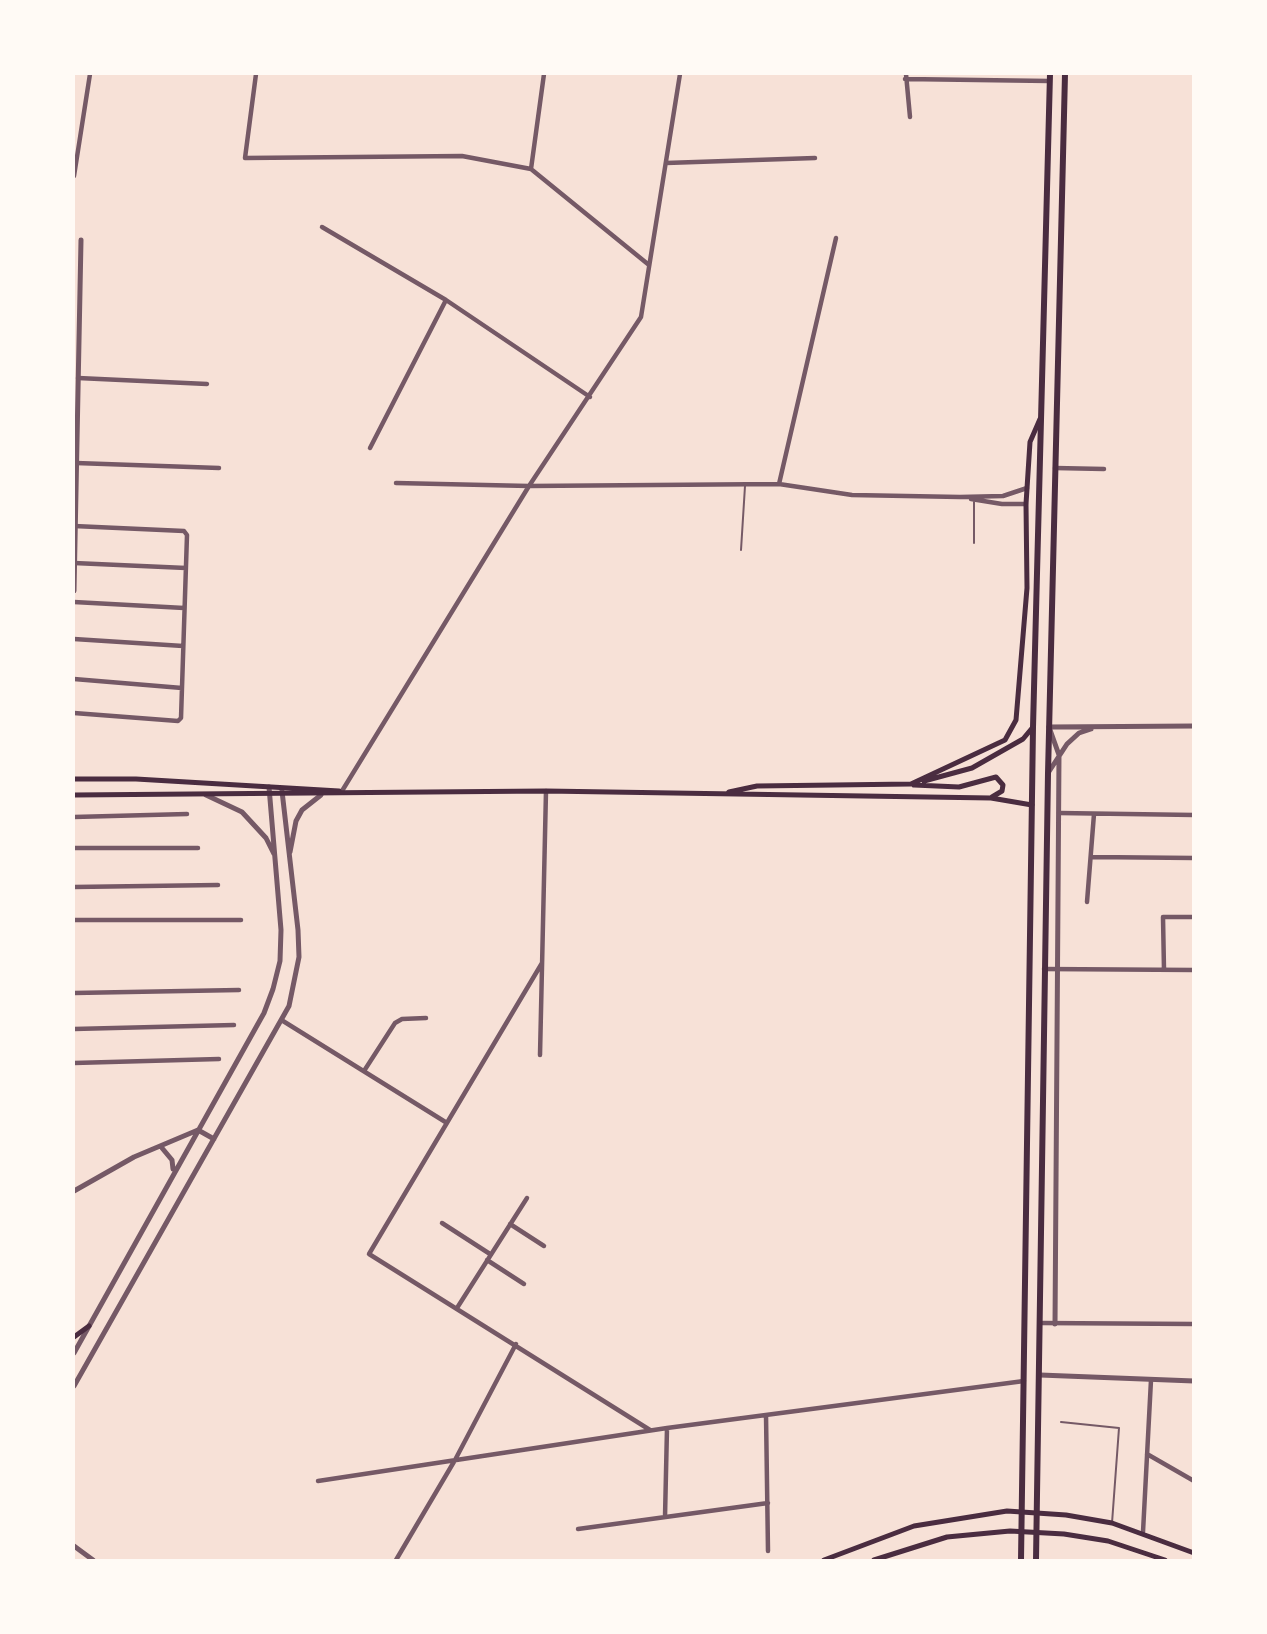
<!DOCTYPE html>
<html>
<head>
<meta charset="utf-8">
<style>
	body { margin:0 }
	#map { position:relative; width:1267px; height:1634px; overflow:hidden; background:#f7e1d7; font-family:Manrope,sans-serif }
	canvas { display:block }
	.frame { position:absolute; inset:0; border:75px solid #fffaf5; pointer-events:none }
</style>
</head>
<body>
<div id="map">
<canvas width="1267" height="1634"></canvas>
<div class="frame"></div>
</div>
<script>
const g = document.querySelector('canvas').getContext('2d');
g.lineJoin = 'round';
function shape(rows) {
  const path = new Path2D();
  for (const r of rows) {
    path.moveTo(r[0], r[1]);
    for (let i = 2; i < r.length; i += 2) path.lineTo(r[i], r[i + 1]);
  }
  return path;
}
function stroke(path, color, width, dash) {
  g.strokeStyle = color;
  g.lineWidth = width;
  g.lineCap = dash ? 'butt' : 'round';
  g.setLineDash(dash || []);
  g.stroke(path);
}
const service = shape([
	[974,502,974,543],
	[741,550,745,486],
	[1061,1422,1119,1428,1112,1523]
]);
const minor = shape([
	[256,74,245,158,462,156,531,169,649,265],
	[906,74,910,117],
	[905,79,1049,81],
	[666,163,815,158],
	[531,169,544,74],
	[74,176,90,74],
	[322,227,446,300,590,397],
	[78,378,207,384],
	[370,448,446,300],
	[76,463,219,468],
	[1055,468,1104,469],
	[396,483,529,486,779,484,852,495,960,497,1003,496,1027,488],
	[779,484,836,238],
	[971,499,1002,504,1026,504],
	[74,526,184,531,187,535,181,718,178,721,74,713],
	[74,563,186,568],
	[74,602,184,608],
	[74,639,183,646],
	[74,679,182,688],
	[342,791,529,486,641,317,680,74],
	[1059,813,1194,815],
	[74,817,187,814],
	[74,848,198,848],
	[1091,857,1194,858],
	[74,887,218,885],
	[1087,902,1094,814],
	[74,920,241,920],
	[542,963,369,1254,650,1430],
	[1044,969,1194,970],
	[1164,970,1163,917,1194,917],
	[74,993,239,990],
	[283,1021,447,1123],
	[74,1029,234,1025],
	[540,1055,546,791],
	[74,1063,219,1059],
	[364,1071,395,1023,402,1019,426,1018],
	[442,1223,490,1254],
	[510,1224,544,1246],
	[487,1260,524,1284],
	[457,1308,527,1198],
	[1041,1323,1194,1324],
	[766,1415,768,1551],
	[1147,1454,1194,1481],
	[318,1481,667,1428,1024,1381],
	[665,1517,667,1428],
	[578,1529,768,1503],
	[1143,1532,1151,1380],
	[396,1560,455,1460,516,1344]
]);
const tertiary = shape([
	[74,591,81,240],
	[1048,773,1067,744,1079,733,1091,729],
	[206,795,242,812,266,838,274,854],
	[290,852,296,821,302,810,321,795],
	[198,1130,214,1139],
	[162,1148,172,1160,173,1169],
	[74,1191,134,1157,198,1130],
	[1055,1324,1059,755,1049,727,1194,726],
	[74,1353,264,1013,273,989,280,961,281,930,269,787],
	[1040,1375,1194,1381],
	[74,1386,289,1006,299,957,298,930,282,791],
	[74,1546,93,1560]
]);
const secondary = shape([
	[74,779,136,779,339,791],
	[924,781,972,768,1023,739,1033,727],
	[911,784,1005,740,1016,720,1027,588,1026,504,1030,442,1040,419],
	[914,785,959,787,996,777,1003,785,1002,791,992,797],
	[729,792,757,786,911,784],
	[74,795,546,791,991,798,1032,805],
	[74,1337,89,1326],
	[824,1560,914,1526,1007,1511,1066,1515,1112,1523,1194,1553],
	[874,1560,947,1537,1010,1531,1064,1534,1108,1541,1165,1560]
]);
const primary = shape([
	[1021,1560,1033,727,1050,74],
	[1036,1560,1048,773,1065,74]
]);
stroke(service, '#755966', 2);
stroke(minor, '#755966', 4.5);
stroke(tertiary, '#755966', 5);
stroke(secondary, '#4a2c40', 5);
stroke(primary, '#4a2c40', 6);
</script>
</body>
</html>
